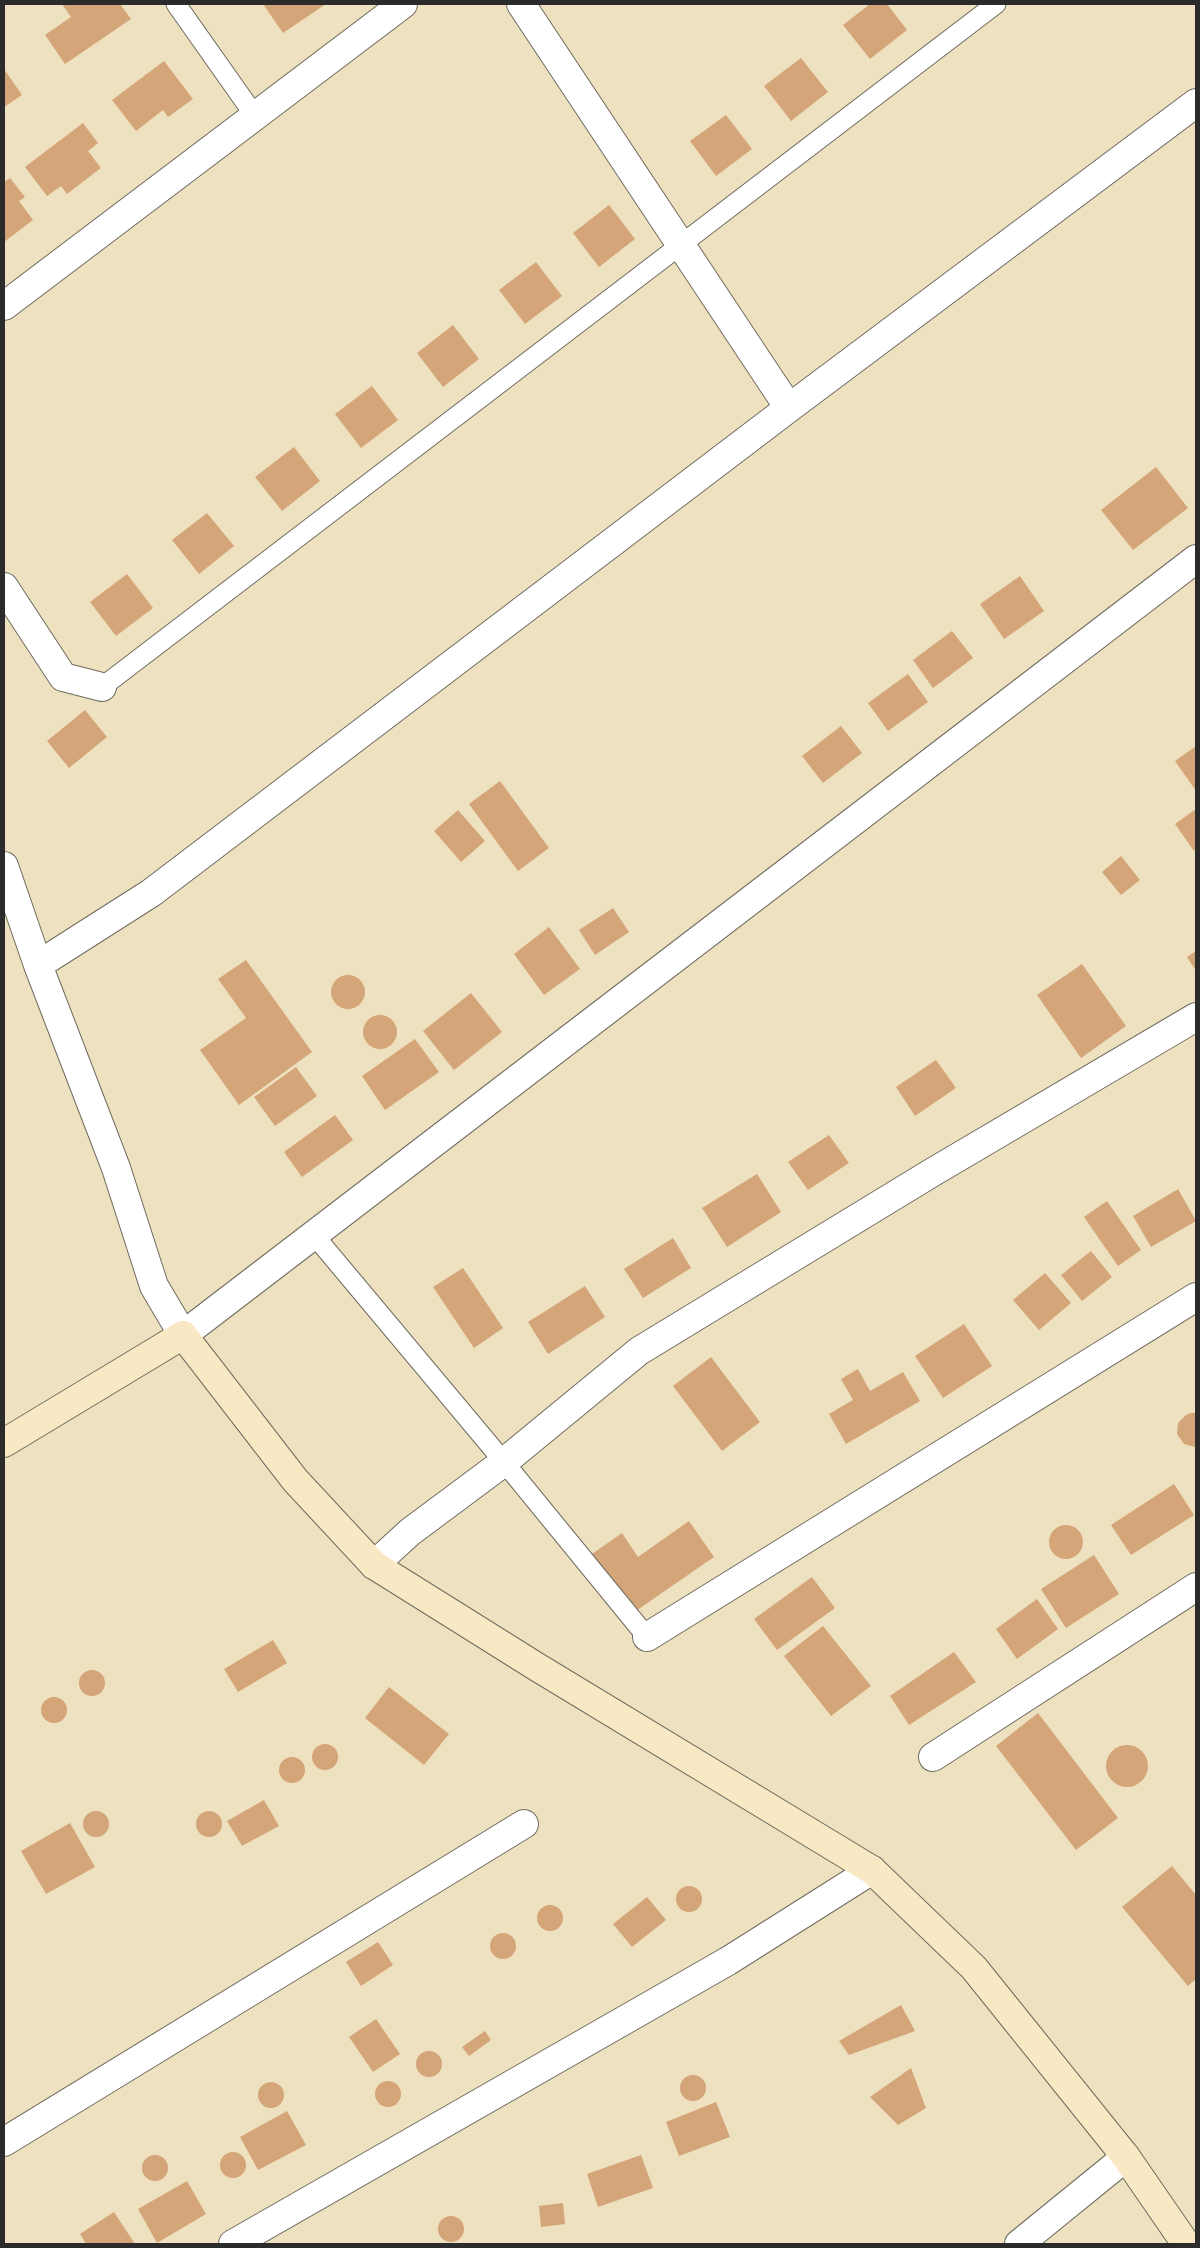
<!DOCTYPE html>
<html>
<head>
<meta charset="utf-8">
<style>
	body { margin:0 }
	#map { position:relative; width:1200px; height:2248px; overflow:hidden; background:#eee1c0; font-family:Alegreya,serif }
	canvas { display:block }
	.frame { position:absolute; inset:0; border:5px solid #2b2b2b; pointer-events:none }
</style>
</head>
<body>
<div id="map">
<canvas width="1200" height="2248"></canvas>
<div class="frame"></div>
</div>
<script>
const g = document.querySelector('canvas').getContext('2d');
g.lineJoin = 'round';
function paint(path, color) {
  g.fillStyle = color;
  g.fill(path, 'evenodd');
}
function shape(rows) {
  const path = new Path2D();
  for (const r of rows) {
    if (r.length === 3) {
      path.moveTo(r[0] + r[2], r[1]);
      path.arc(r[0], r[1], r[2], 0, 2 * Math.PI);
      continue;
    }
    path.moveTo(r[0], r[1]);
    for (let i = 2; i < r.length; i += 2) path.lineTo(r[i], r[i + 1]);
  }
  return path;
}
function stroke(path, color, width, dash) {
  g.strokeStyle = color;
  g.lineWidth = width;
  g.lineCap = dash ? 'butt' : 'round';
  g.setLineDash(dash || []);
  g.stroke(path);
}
const building = shape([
	[62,4,120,4,131,19,65,64,45,35,71,17],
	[263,4,326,4,283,33],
	[870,4,887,4,907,30,870,59,843,25],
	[801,58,828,92,791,121,764,86],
	[164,61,193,99,168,117,163,110,136,131,112,100],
	[4,69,22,95,4,107],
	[726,115,752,149,716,176,690,141],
	[83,123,98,143,88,151,101,168,67,194,61,186,47,196,25,167],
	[10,178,25,197,19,201,33,220,4,242,4,182],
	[609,205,635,239,599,267,573,233],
	[536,262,562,296,525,324,499,290],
	[453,325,479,359,443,387,417,353],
	[372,386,398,420,361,448,335,414],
	[294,447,320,481,282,511,255,477],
	[1156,467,1188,508,1133,550,1101,510],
	[207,513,234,546,199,574,172,540],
	[127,574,153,608,116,636,90,602],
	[1020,576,1044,611,1004,639,980,604],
	[952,631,973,658,933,688,913,660],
	[908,674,928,702,888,731,868,703],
	[85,710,107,737,69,768,47,741],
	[841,726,862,753,823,783,802,756],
	[1196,746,1196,791,1175,761],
	[500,781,549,848,518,871,469,804],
	[1196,809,1196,849,1194,851,1175,824],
	[458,810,485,841,461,862,434,831],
	[1121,856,1140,880,1121,895,1102,872],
	[613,908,629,932,595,955,579,930],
	[549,927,580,969,544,995,514,954],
	[1196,951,1196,971,1187,957],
	[246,960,312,1052,239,1105,200,1050,246,1018,218,979],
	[1082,964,1126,1026,1081,1058,1037,995],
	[348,992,17],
	[471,993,502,1032,454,1070,423,1031],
	[380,1032,17],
	[415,1039,439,1072,385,1110,362,1076],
	[936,1060,956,1088,915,1116,896,1087],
	[296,1067,317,1096,275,1126,254,1097],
	[335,1115,353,1140,302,1177,284,1152],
	[829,1135,849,1163,808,1190,788,1162],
	[757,1174,781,1212,727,1247,702,1208],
	[1178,1189,1196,1221,1151,1247,1133,1216],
	[1107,1201,1141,1250,1118,1266,1084,1217],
	[673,1238,691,1268,643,1298,624,1269],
	[1091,1251,1112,1277,1082,1301,1061,1275],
	[463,1268,503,1328,474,1348,433,1287],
	[1045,1273,1071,1303,1039,1330,1013,1300],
	[585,1286,605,1317,548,1354,528,1322],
	[964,1324,992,1366,943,1398,915,1356],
	[711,1357,760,1422,722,1451,673,1386],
	[858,1369,870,1391,903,1372,920,1401,846,1444,829,1414,853,1400,841,1379],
	[1191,1413,1196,1413,1195,1447,1184,1444,1177,1434,1178,1423,1186,1415],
	[1174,1484,1194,1515,1131,1555,1111,1525],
	[689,1521,714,1557,633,1613,592,1554,622,1533,638,1557],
	[1066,1542,17],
	[1094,1555,1119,1594,1066,1628,1041,1589],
	[812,1577,835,1608,777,1650,754,1619],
	[1037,1599,1058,1629,1017,1659,996,1629],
	[823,1626,871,1686,831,1716,784,1656],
	[273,1640,287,1663,238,1692,224,1669],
	[954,1652,976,1682,909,1725,890,1696],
	[92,1683,13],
	[389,1687,449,1734,424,1765,365,1718],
	[54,1710,13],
	[1038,1713,1118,1818,1076,1850,996,1746],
	[325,1757,13],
	[1127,1766,21],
	[292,1770,13],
	[264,1800,279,1826,242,1846,227,1821],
	[96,1824,13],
	[209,1824,13],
	[70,1823,95,1867,46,1894,21,1851],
	[1172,1866,1196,1895,1196,1979,1188,1986,1122,1907],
	[689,1899,13],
	[647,1897,666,1920,632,1947,613,1924],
	[550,1918,13],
	[503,1946,13],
	[378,1942,393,1965,361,1986,346,1962],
	[901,2005,915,2031,849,2055,839,2041],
	[376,2019,400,2054,373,2072,349,2037],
	[485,2031,491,2040,469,2056,462,2047],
	[429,2064,13],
	[911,2068,926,2108,898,2125,870,2097],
	[693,2088,13],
	[388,2094,13],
	[271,2095,13],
	[716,2102,730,2137,679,2156,666,2122],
	[287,2111,306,2145,258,2170,240,2137],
	[233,2165,13],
	[155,2168,13],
	[641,2155,653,2188,598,2207,587,2174],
	[187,2181,206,2214,157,2243,138,2209],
	[563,2203,565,2224,541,2227,539,2206],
	[114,2212,135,2244,86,2244,80,2234],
	[451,2229,13]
]);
const lane = shape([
	[176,4,255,116],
	[102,687,996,4],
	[314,1235,504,1462,647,1637]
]);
const street = shape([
	[521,4,789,408],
	[1196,103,789,408,151,893,38,965,116,1168,154,1286,183,1335,1196,559],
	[4,306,403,4],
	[4,587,63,677,102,687],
	[4,866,38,965],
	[374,1565,410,1532,504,1462,639,1351,933,1172,1196,1017],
	[647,1637,1196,1297],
	[933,1757,1196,1587],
	[4,2142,524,1824],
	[233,2244,728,1961,872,1870],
	[1019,2244,1126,2157]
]);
const secondary = shape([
	[4,1443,183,1335,295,1480,374,1565,537,1667,872,1870,974,1968,1126,2157,1186,2244]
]);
paint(building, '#d4a578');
stroke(lane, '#6f6b5f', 21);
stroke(street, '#6f6b5f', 30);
stroke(secondary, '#6f6b5f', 30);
stroke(lane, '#fff', 19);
stroke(street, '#fff', 28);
stroke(secondary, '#f8e8c3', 28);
</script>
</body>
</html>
